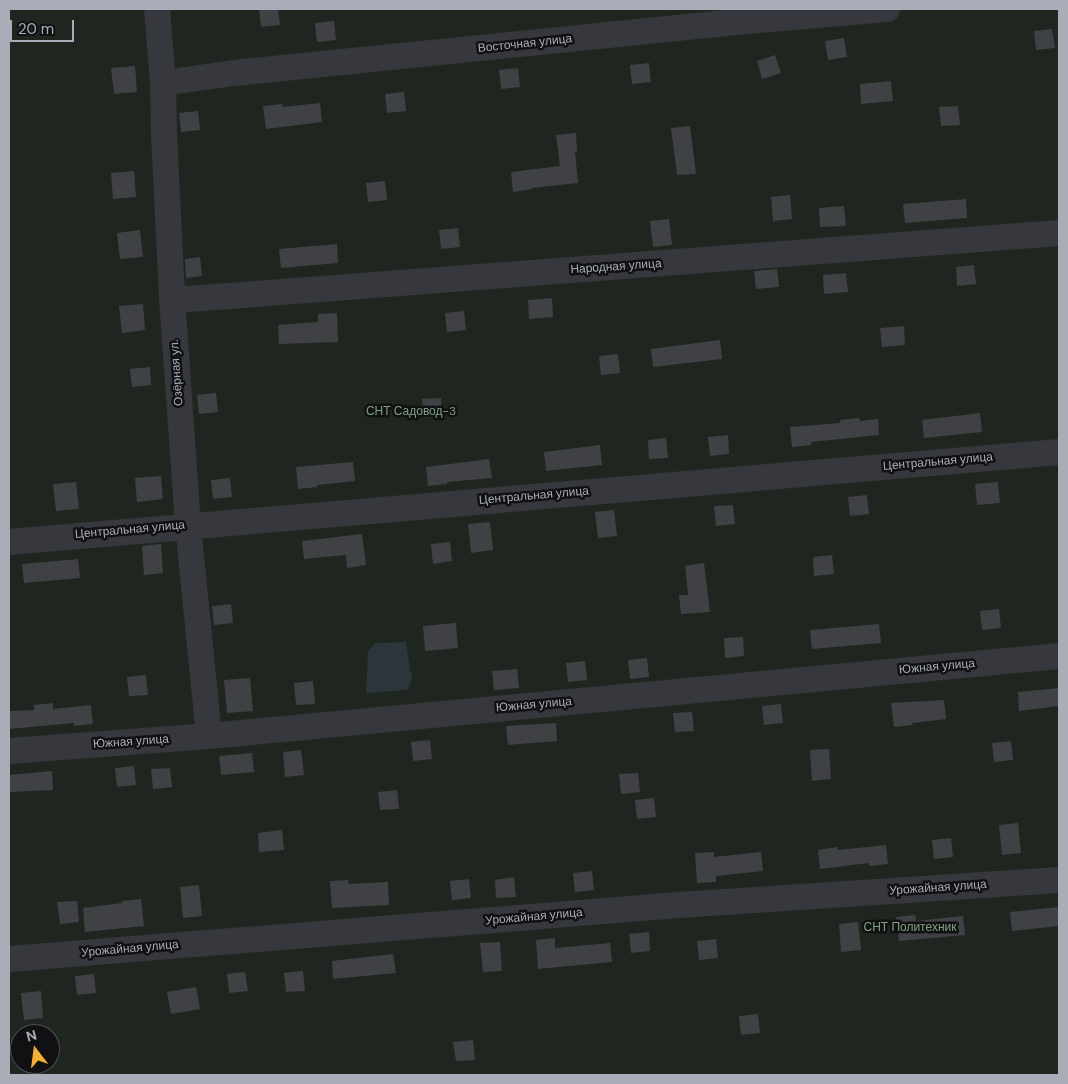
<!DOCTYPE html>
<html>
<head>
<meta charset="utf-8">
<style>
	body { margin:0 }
	#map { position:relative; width:1068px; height:1084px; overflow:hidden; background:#161618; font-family:"DM Sans",sans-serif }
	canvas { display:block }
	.frame { position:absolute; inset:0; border:10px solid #a8adb8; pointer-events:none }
	.north { position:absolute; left:10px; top:1024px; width:50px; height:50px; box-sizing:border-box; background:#111113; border:1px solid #4d4f55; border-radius:50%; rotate:345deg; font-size:14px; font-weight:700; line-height:20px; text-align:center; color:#a8adb8 }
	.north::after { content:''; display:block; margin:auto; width:18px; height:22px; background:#f2b134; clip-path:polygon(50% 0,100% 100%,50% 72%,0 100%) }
	.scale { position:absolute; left:10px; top:20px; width:64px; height:22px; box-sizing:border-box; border:2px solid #a8adb8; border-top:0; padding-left:6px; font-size:15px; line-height:18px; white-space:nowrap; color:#a8adb8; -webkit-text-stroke:4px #111113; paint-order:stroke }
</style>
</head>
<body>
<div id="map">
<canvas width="1068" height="1084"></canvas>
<div class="frame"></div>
<div class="north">N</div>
<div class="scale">20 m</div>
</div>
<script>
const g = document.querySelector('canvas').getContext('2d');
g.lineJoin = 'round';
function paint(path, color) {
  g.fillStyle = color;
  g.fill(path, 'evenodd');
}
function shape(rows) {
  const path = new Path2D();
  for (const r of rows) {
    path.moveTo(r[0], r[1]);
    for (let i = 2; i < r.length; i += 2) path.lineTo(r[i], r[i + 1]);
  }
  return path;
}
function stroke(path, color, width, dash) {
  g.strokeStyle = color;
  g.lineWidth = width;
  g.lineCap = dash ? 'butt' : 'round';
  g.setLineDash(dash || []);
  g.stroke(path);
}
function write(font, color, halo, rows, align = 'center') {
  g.font = font + ' "DM Sans",sans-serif';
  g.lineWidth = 5;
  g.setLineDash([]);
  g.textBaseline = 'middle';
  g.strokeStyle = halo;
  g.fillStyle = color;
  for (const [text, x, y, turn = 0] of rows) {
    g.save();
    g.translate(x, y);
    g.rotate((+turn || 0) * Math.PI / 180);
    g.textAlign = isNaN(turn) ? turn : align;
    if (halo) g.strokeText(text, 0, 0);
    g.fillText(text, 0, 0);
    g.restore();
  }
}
const green = shape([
	[9,9,1059,9,1059,1075,9,1075],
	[20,1034,50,1034,50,1064,20,1064]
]);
const water = shape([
	[406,642,412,680,407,690,366,693,368,652,375,643]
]);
const building = shape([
	[259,9,278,9,280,25,261,27],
	[334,21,336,40,317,42,315,23],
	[1052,29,1055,48,1036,50,1034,31],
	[844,38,847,57,828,60,825,41],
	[775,55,781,73,762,79,757,61],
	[649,63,651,82,632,84,630,65],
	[135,66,137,92,114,94,111,68],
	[518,68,520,87,501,89,499,70],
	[891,81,893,101,861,104,860,84],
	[404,92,406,111,387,113,385,94],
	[320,103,322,122,266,129,263,106,282,104,283,107],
	[958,106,960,125,941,126,939,107],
	[198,111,200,130,181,132,179,113],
	[690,126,696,174,677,175,671,128],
	[576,133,577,152,575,152,578,183,532,188,532,189,513,192,511,172,560,166,556,135],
	[134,171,136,197,113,199,111,173],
	[385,181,387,200,368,202,366,183],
	[790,195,792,219,773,221,771,197],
	[966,199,967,218,905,223,903,204],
	[844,206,846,226,820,227,819,208],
	[669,219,672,245,653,247,650,221],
	[458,228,460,247,441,249,439,230],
	[140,230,143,257,120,259,117,233],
	[337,244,338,263,281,268,279,249],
	[200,257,202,276,186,278,185,259],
	[974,265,976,284,957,286,956,267],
	[777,269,779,287,756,289,754,271],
	[846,273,848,292,824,294,823,275],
	[552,298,553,317,529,319,528,300],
	[143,304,145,330,122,333,119,306],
	[464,311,466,330,447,332,445,313],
	[337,313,338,342,279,344,278,325,318,322,318,314],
	[904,326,905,345,882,347,880,328],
	[720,340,722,359,653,367,651,349],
	[618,354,620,373,601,375,599,356],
	[150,367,151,385,132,387,130,369],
	[216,393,218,412,199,414,197,395],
	[441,398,442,416,424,418,422,399],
	[980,413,982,432,924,438,922,420],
	[859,418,860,421,878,419,879,435,811,442,811,445,792,447,790,427,840,423,840,420],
	[728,435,729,454,710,456,708,437],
	[666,438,668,458,649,459,648,440],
	[600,445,602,465,546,471,544,452],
	[489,459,492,478,447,482,447,484,428,486,426,467],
	[353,462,355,481,317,485,317,487,298,489,296,467],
	[161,476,163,499,137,502,135,478],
	[230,478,232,497,213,499,211,480],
	[76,482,79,509,56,511,53,484],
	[998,482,1000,503,977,505,975,484],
	[867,495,869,514,850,516,848,497],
	[733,505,735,524,716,526,714,506],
	[614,510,617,536,598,538,595,512],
	[490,522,493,550,471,553,468,524],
	[362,534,366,565,347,568,346,555,304,559,302,541],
	[450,542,452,561,433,564,431,544],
	[161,544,163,573,144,575,142,546],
	[832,555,834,574,814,576,813,557],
	[78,559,80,578,24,583,22,564],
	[704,563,710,612,681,614,679,595,688,595,685,566],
	[231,604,233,623,214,625,212,606],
	[999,609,1001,628,982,630,980,611],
	[456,623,458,648,425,651,423,626],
	[879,624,881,643,812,649,810,630],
	[743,637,744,656,725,658,724,638],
	[647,658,649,677,630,679,628,660],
	[585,661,587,680,568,682,566,663],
	[517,669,519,688,494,690,492,671],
	[146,675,148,695,129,696,127,677],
	[250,678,253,711,227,713,224,680],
	[313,681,315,704,296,705,294,683],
	[1059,688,1059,706,1019,711,1018,692],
	[944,700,946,719,912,723,913,725,894,727,891,703],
	[53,703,53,709,91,705,93,724,74,726,74,723,9,729,9,711,34,710,34,705],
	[781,704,783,723,764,725,762,706],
	[692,712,694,731,675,732,673,713],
	[556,723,557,741,508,745,506,726],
	[430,740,432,759,413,761,411,742],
	[1011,741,1013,760,994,762,992,743],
	[829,749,831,779,812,781,810,750],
	[301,750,304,775,285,777,283,752],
	[252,753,254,772,221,775,219,756],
	[134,766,136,785,117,787,115,768],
	[170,768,172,787,153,789,151,769],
	[52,771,53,790,9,792,9,775],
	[638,773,640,792,621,794,619,774],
	[397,790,399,809,380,810,378,792],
	[654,798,656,817,637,819,635,800],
	[1018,823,1021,853,1002,855,999,825],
	[282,830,284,850,259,852,258,833],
	[951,838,953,857,934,859,932,840],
	[886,845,888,864,869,866,869,863,820,869,818,850,837,847,838,850],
	[714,852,714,857,761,852,763,871,716,876,716,882,697,883,695,853],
	[592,871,594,890,575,892,573,873],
	[514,877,516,897,496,898,495,880],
	[469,879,471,898,452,900,450,881],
	[348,880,349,884,388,882,389,905,332,908,330,881],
	[199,885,202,916,183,918,180,887],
	[141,899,144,926,85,932,83,908,122,903,122,901],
	[77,901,79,922,60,924,57,902],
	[1059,907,1059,926,1012,931,1010,912],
	[915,915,916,921,963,916,965,935,899,941,896,917],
	[858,922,861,950,841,952,839,924],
	[649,932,650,951,631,953,629,934],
	[555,938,555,948,610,943,612,962,538,969,536,940],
	[716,939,718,958,699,960,697,941],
	[500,942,502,971,483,972,480,943],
	[393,954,396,973,333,979,332,961],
	[303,971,305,991,286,992,284,973],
	[245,972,248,991,229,993,227,974],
	[94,974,96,993,77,995,75,976],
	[196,987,200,1009,171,1014,167,992],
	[41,991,43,1018,24,1020,21,993],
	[758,1014,760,1033,741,1035,739,1016],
	[473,1040,475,1060,456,1061,453,1042]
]);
const minor = shape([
	[157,9,163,83,164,134,172,297,188,525,209,736],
	[163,83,234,73,746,21,887,9],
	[172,297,189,299,1059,233],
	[9,542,1059,452],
	[9,751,209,736,1059,656],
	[9,959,679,905,1059,880]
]);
const streetNames = [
	["Восточная улица",525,44,-6],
	["Народная улица",616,267,-4],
	["Озёрная ул.",177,373,-94],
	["Центральная улица",938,462,-5],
	["Центральная улица",534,496,-5],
	["Центральная улица",130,530,-5],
	["Южная улица",937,667,-5],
	["Южная улица",534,705,-5],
	["Южная улица",131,742,-4],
	["Урожайная улица",938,888,-4],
	["Урожайная улица",534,917,-5],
	["Урожайная улица",130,949,-5]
];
const parkNames = [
	["СНТ Садовод-3",411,412],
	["СНТ Политехник",910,928]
];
paint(green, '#1e261f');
paint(water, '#2c353c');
paint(building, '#404145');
stroke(minor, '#37383d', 26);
write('12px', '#a8adb8', '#111113', streetNames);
write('12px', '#7fa381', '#111113', parkNames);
</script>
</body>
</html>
